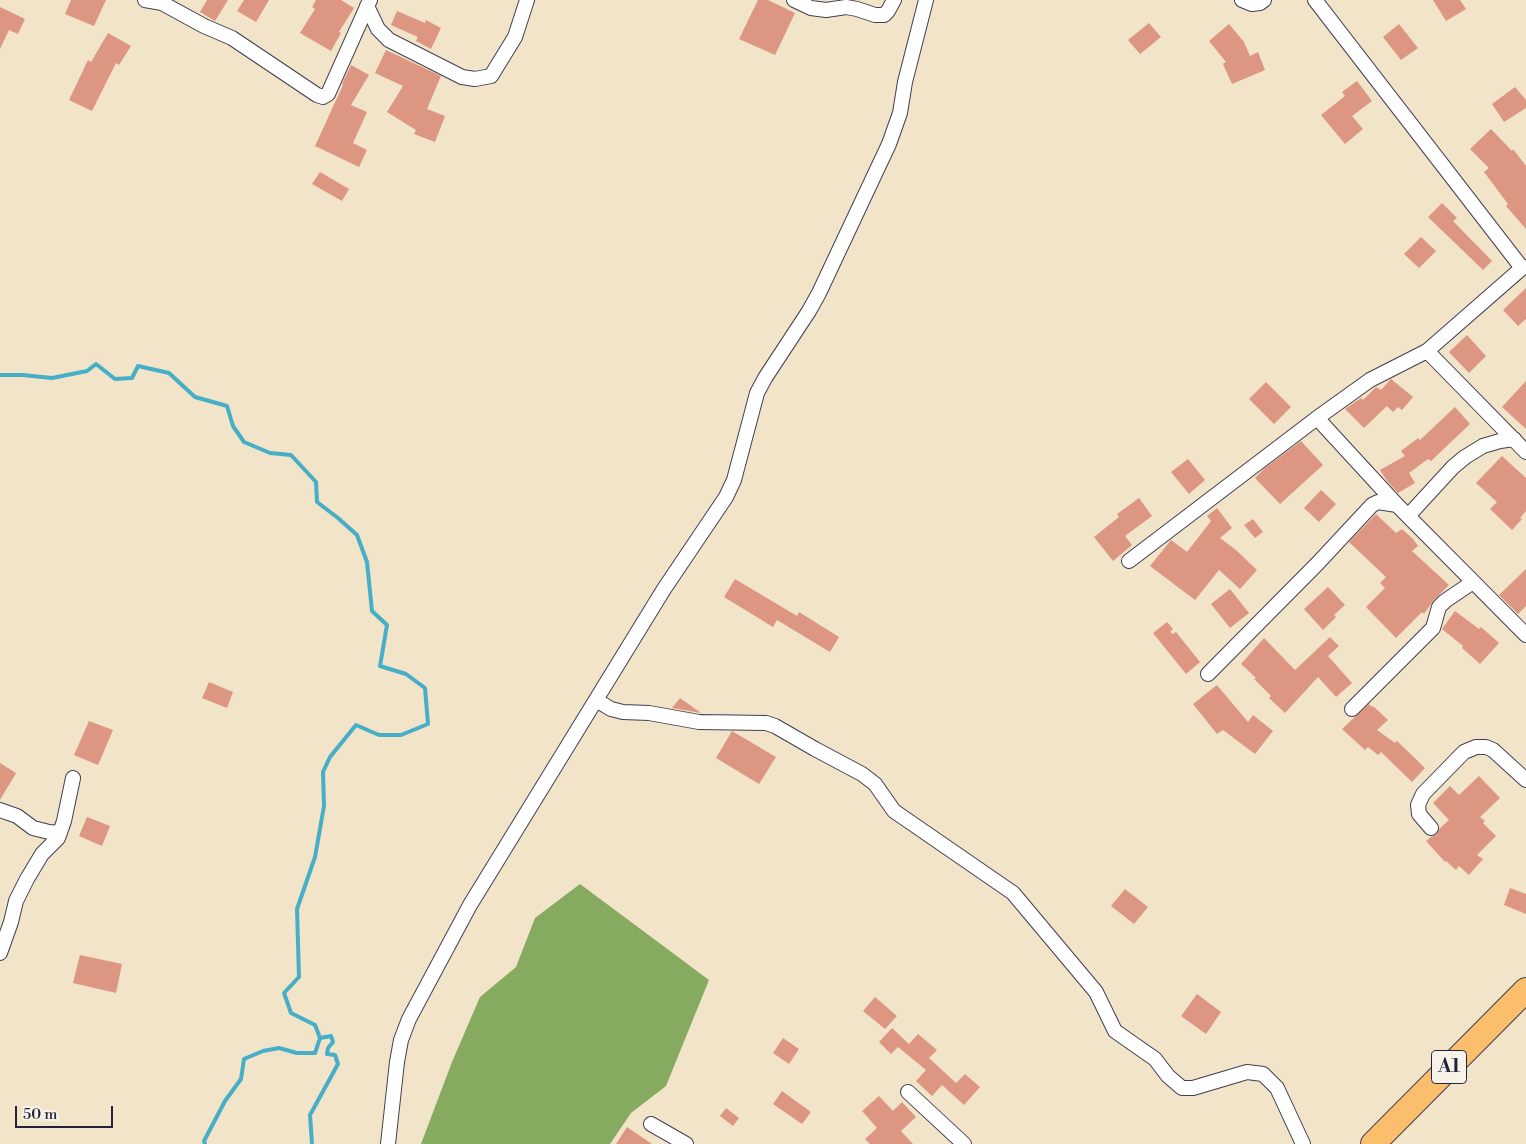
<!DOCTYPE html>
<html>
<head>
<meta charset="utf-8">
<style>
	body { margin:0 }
	#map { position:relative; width:1526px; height:1144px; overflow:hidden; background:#f1e4c9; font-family:"Libre Bodoni",serif }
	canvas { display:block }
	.scale { position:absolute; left:15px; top:1106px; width:98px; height:22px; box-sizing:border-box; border:2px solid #22223b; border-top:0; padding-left:6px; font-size:15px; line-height:18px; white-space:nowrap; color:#22223b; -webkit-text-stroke:4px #f7f3e8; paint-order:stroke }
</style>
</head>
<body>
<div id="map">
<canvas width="1526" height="1144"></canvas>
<div class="scale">50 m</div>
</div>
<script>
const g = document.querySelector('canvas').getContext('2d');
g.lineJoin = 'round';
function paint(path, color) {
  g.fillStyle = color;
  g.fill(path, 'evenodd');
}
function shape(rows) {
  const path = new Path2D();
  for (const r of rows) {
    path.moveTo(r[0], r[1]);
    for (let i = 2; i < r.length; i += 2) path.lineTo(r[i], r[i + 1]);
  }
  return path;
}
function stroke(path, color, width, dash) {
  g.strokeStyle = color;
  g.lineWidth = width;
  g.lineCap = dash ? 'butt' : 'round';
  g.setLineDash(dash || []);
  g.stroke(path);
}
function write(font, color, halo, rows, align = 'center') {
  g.font = font + ' "Libre Bodoni",serif';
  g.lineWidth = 4;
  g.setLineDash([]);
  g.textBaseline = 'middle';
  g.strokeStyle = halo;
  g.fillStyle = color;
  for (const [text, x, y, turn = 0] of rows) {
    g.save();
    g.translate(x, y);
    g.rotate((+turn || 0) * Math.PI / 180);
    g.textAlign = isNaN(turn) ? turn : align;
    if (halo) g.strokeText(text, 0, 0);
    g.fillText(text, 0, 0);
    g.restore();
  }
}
const forest = shape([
	[580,884,709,980,666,1086,631,1113,610,1144,421,1144,452,1062,480,997,516,967,535,918]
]);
const stream = shape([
	[0,375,23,375,52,378,87,371,96,364,115,379,132,378,138,366,169,373,195,397,227,406,233,426,244,442,270,453,291,455,316,482,317,502,338,518,357,535,367,562,372,611,387,625,380,666,406,674,425,688,428,724,401,735,379,735,356,725,330,757,323,772,324,806,315,857,297,909,299,977,284,993,291,1013,315,1025,320,1038,315,1053,297,1053,279,1048,263,1051,244,1059,241,1079,225,1101,204,1141,205,1144],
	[312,1144,310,1115,338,1064,335,1055,327,1054,328,1048,333,1042,331,1036,320,1038]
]);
const building = shape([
	[71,0,106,0,94,26,65,14],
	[207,0,228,0,215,21,200,12],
	[244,0,269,0,256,22,237,11],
	[316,0,341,0,354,8,339,32,341,33,331,51,300,33,315,9,312,7],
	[758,0,768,0,795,13,775,55,739,39],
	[1433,0,1460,0,1466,9,1446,21],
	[0,7,25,19,18,34,9,30,0,49],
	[397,11,425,23,426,20,441,28,431,49,416,41,418,37,391,25],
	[1149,23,1161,37,1140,54,1128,40],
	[1229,24,1244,42,1250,56,1258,52,1265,70,1232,84,1223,64,1226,62,1209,41],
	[1399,24,1418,48,1401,60,1383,37],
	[108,33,131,46,119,65,116,63,92,111,69,100,88,60,91,62],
	[386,50,441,76,427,109,445,116,435,142,414,134,416,130,387,112,403,86,375,73],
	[351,65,369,75,351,105,367,112,353,143,367,150,359,167,315,146,343,85,342,84],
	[1357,81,1372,101,1352,116,1363,129,1345,144,1321,115,1345,96,1342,92],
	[1515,87,1526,100,1526,108,1504,122,1492,104],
	[1491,129,1512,151,1513,149,1526,166,1526,229,1506,206,1508,204,1484,172,1489,168,1470,149],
	[320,172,349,189,342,201,312,184],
	[1442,203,1457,218,1453,221,1492,261,1483,270,1428,217],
	[1421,237,1436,251,1419,268,1404,254],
	[1526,288,1526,319,1518,326,1503,310],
	[1467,335,1486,356,1469,373,1449,352],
	[1391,379,1413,397,1402,410,1398,407,1393,412,1387,406,1364,428,1345,409,1361,398,1363,400,1376,387,1381,390],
	[1526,381,1526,429,1502,407],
	[1266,382,1291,407,1274,424,1249,399],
	[1455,407,1470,424,1431,461,1428,459,1409,473,1415,483,1398,493,1387,481,1380,470,1405,456,1401,451,1418,438,1420,440],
	[1301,441,1323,465,1280,504,1255,478,1265,468],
	[1502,456,1526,478,1526,511,1520,518,1522,519,1512,530,1490,509,1497,502,1476,483],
	[1188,459,1205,480,1189,494,1171,472],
	[1321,490,1336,504,1319,522,1304,508],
	[1139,498,1152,516,1125,536,1132,545,1113,561,1094,537,1119,517,1117,514],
	[1217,508,1232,528,1220,538,1236,550,1257,570,1240,589,1219,570,1195,600,1150,566,1171,540,1187,552,1211,521,1207,516],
	[1376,514,1396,533,1402,529,1413,539,1418,546,1412,551,1449,585,1433,601,1424,614,1422,612,1396,638,1366,607,1385,588,1380,583,1386,577,1349,542],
	[1253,519,1263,532,1255,538,1244,525],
	[1526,569,1526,606,1518,614,1499,595],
	[735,579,797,616,799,612,839,637,830,652,777,620,773,627,724,597],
	[1328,587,1345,605,1334,615,1336,617,1323,630,1304,609],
	[1230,589,1249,613,1230,628,1211,604],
	[1455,611,1479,629,1481,627,1499,643,1480,664,1462,648,1463,646,1442,629],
	[1167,622,1173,629,1170,632,1173,634,1176,632,1200,662,1186,674,1153,633],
	[1330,637,1339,646,1328,656,1352,683,1336,697,1318,677,1285,713,1269,698,1271,696,1254,679,1256,678,1241,664,1264,638,1295,670],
	[209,682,233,692,227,708,202,698],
	[1217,685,1248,722,1253,715,1273,731,1255,754,1223,730,1217,734,1193,704],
	[680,698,701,713,672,708],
	[1369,704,1372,707,1373,706,1388,720,1377,730,1395,743,1397,741,1425,768,1412,782,1381,752,1378,755,1368,747,1365,750,1342,729],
	[89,721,113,730,98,765,74,755],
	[732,731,776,757,759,784,716,758],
	[0,763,16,773,0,800],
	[1479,776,1500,798,1480,817,1485,821,1483,823,1496,836,1477,855,1483,859,1469,875,1459,866,1456,870,1446,861,1445,862,1426,841,1431,837,1437,834,1439,829,1449,820,1433,803,1450,786,1459,795],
	[87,817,110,826,102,846,79,836],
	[1510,888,1526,894,1526,914,1504,905],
	[1125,889,1148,907,1134,924,1111,906],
	[80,955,122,964,116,993,73,983],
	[1197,994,1221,1012,1206,1034,1181,1016],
	[875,997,897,1016,885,1029,863,1011],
	[892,1028,909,1044,918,1034,937,1050,929,1058,956,1083,965,1074,980,1087,964,1105,942,1085,932,1096,916,1081,926,1070,898,1047,891,1054,879,1042],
	[783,1038,799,1049,789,1064,773,1053],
	[782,1091,811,1112,802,1124,773,1104],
	[879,1096,893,1111,902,1102,916,1117,901,1131,913,1144,870,1144,865,1139,877,1128,862,1111],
	[726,1108,739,1118,733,1126,720,1116],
	[627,1127,652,1144,616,1144]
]);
const minor = shape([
	[145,0,162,3,204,26,232,38,317,95,323,97,328,94,370,0],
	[794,0,811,8,826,10,846,7,857,9,875,15,884,15,888,11,894,0],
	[1242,0,1252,4,1260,3,1264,0],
	[1315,0,1522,268],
	[367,6,378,29,389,40,462,77,475,79,491,76,515,37,527,0],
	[1427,351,1526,452],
	[1317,418,1397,505,1526,635],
	[1408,516,1453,467,1465,457,1483,446,1500,441,1514,439],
	[1129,561,1317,418,1370,380,1427,351,1522,268,1526,267],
	[1208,674,1318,563,1372,505,1378,502,1397,505],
	[596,700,611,709,623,712,649,713,699,722,766,723,775,726,815,749,862,774,875,784,894,811,1013,893,1096,992,1115,1031,1155,1059,1168,1076,1182,1088,1193,1088,1247,1072,1263,1074,1277,1088,1303,1144],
	[1352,709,1433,628,1439,607,1445,601,1473,582],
	[0,810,17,816,33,828,49,832,60,833],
	[1431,828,1419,814,1418,805,1423,794,1464,752,1476,747,1486,747,1493,750,1526,780],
	[0,953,11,922,16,901,27,879,42,854,58,838,64,821,73,778],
	[908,1092,964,1144],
	[651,1124,686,1144],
	[388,1144,397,1062,401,1040,409,1019,470,905,664,589,726,497,734,480,757,393,765,378,809,311,819,293,889,144,900,113,905,82,926,0]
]);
const trunk = shape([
	[1373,1144,1526,990]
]);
const shields = [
	[1449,1067,35]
];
const shieldNames = [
	["A1",1449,1067]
];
paint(forest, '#86aa60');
stroke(stream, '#46aec6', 4);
paint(building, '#dd9682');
stroke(minor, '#413f50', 16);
stroke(trunk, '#413f50', 26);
stroke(minor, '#fff', 14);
stroke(trunk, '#fabe6d', 24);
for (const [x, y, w] of shields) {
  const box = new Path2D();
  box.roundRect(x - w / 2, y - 16.5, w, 33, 4);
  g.fillStyle = '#f7f3e8';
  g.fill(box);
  stroke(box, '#22223b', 1);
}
write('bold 19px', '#22223b', null, shieldNames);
</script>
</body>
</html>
